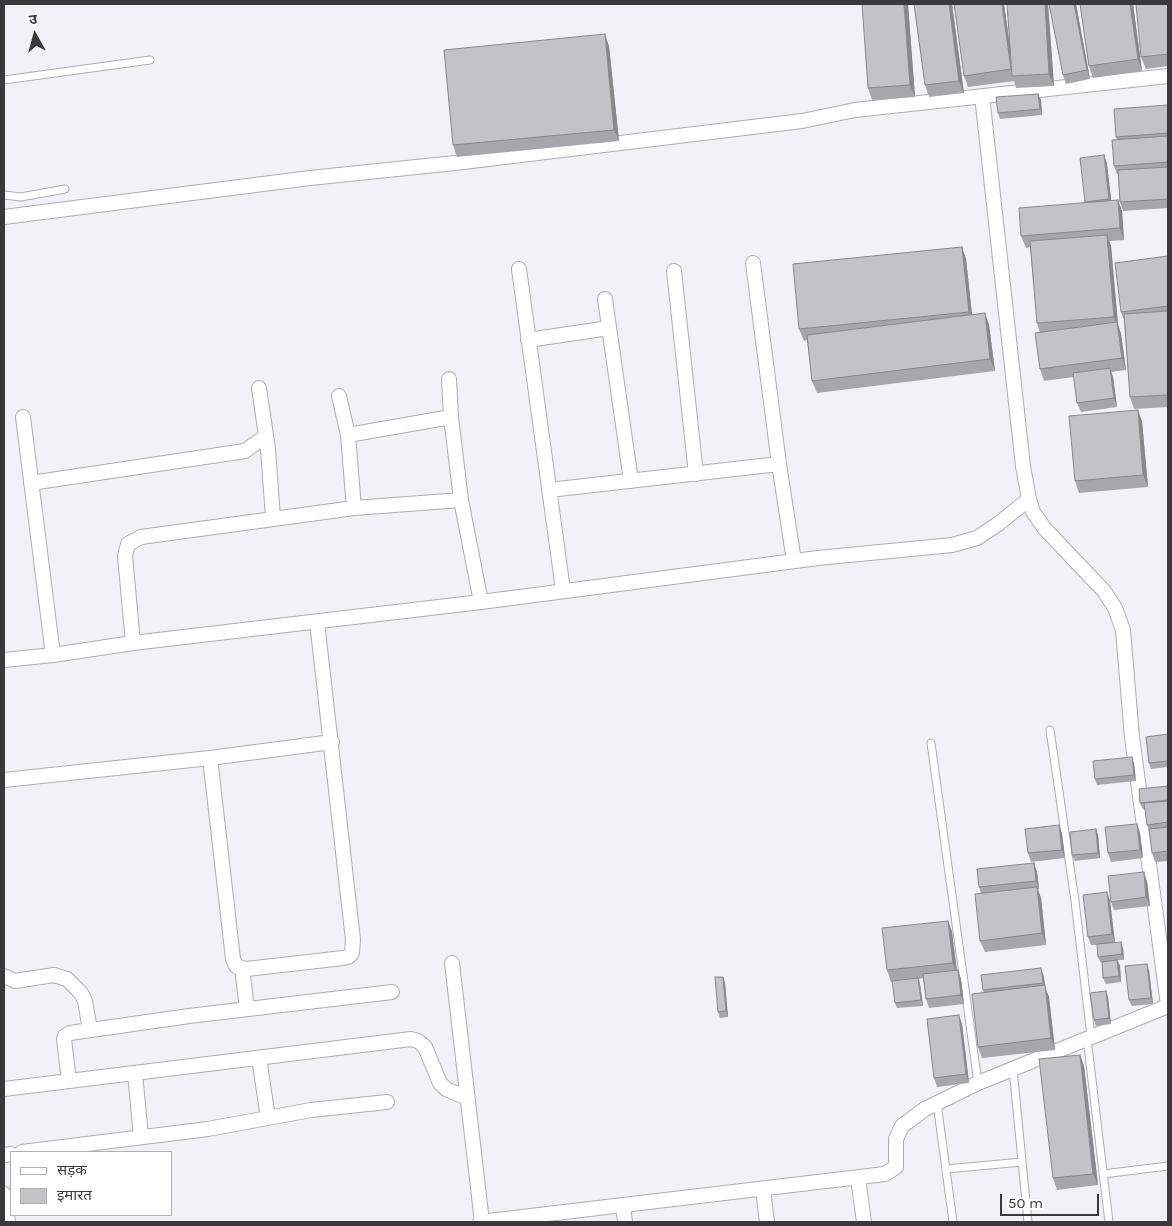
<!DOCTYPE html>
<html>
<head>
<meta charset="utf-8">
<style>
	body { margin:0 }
	#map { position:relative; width:1172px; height:1226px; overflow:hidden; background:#f1f1f7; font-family:Karla,"Noto Sans Devanagari",sans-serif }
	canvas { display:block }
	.frame { position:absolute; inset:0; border:5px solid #39393c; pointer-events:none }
	.legend { position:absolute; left:10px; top:1151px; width:162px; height:65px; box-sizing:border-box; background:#fff; border:1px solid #b0b0b1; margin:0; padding:6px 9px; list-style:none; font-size:15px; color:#39393c }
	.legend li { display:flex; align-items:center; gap:10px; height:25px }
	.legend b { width:25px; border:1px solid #b0b0b1 }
	.north { position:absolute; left:10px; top:10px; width:50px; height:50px; -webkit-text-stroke:4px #fff; paint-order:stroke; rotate:353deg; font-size:14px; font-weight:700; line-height:20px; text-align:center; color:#39393c }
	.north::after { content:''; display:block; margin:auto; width:18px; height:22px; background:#39393c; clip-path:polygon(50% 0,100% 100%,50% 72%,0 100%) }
	.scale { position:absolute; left:1000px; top:1194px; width:99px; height:22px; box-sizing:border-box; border:2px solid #39393c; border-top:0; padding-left:6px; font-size:15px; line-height:18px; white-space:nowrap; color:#39393c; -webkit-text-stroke:4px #fff; paint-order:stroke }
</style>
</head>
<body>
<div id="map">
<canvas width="1172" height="1226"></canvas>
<div class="frame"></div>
<ul class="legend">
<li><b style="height:6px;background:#fff"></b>सड़क</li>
<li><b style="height:14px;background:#c2c2c7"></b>इमारत</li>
</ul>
<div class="north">उ</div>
<div class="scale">50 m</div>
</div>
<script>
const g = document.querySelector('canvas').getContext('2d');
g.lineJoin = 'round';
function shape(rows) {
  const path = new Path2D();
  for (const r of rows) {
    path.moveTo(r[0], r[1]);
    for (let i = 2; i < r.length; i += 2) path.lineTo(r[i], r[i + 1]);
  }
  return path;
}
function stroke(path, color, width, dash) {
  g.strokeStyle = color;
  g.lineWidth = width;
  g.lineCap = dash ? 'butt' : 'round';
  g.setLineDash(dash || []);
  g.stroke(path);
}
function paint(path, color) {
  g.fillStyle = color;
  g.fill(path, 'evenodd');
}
const service = shape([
	[4,80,150,60],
	[4,195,21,197,65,189],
	[1050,730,1075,901,1091,1036],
	[931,743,978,1083],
	[1087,1038,1109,1222],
	[1013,1069,1028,1222],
	[937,1103,953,1222],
	[946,1169,1022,1162],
	[1103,1174,1168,1166]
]);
const minor = shape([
	[982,96,1023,466,1029,499,1033,512,1045,529,1104,591,1115,608,1123,630,1132,737,1168,1005],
	[4,217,310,178,455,163,802,121,855,110,1168,76],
	[753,263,779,464,794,561],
	[519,269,563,590],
	[674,271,696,474],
	[605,299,631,481],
	[528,340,609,328],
	[449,379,451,417,461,500,481,602],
	[259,388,268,449,273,518],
	[339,396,348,435,354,508],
	[23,417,53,655],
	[348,435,451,417],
	[31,483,245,451,266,436],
	[549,490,779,464],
	[133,643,125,556,128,544,141,537,354,508,461,500],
	[4,660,53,655,133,643,481,602,818,558,952,545,977,538,998,524,1029,499],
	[210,758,233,959,236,966,242,968,247,969,343,958,348,957,352,953,353,940,317,622],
	[4,780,210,758,332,742],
	[452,963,482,1222],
	[242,968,247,1009],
	[4,976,15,981,54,975,67,979,81,993,85,1001,90,1030],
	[259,1058,268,1118],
	[135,1073,141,1137],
	[69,1081,64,1039,65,1036,70,1033,189,1016,392,992],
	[4,1089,411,1039,418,1041,425,1047,440,1083,446,1089,467,1098],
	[22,1152,208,1129,311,1110,387,1102],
	[4,1155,11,1154],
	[858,1178,864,1222],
	[763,1189,767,1222],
	[4,1194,8,1222],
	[623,1206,625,1222],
	[480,1222,885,1174,896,1167,896,1139,902,1126,925,1109,978,1083,1168,1006]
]);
const wall = shape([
	[908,4,915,97,872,100,868,88],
	[914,4,952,4,964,93,929,97,925,85],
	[1004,4,1010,46,1007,4,1048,4,1054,86,1016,88,1014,81,968,87,964,76],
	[1049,4,1076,4,1090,79,1066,84,1063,75],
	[1080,4,1133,4,1142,71,1093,78,1089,66],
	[1168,4,1168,66,1146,69,1141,57],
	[609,46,619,141,457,157,453,145],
	[1038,94,1041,100,1042,115,1000,119,998,113],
	[1168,105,1168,208,1123,211,1120,202,1118,174,1117,174,1114,166,1117,140,1116,137],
	[1104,155,1107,164,1111,200,1118,200,1122,211,1124,240,1109,241,1111,246,1118,324,1121,334,1126,370,1111,372,1113,377,1117,407,1081,412,1077,403,1074,377,1044,381,1040,369,1040,333,1037,323,1030,247,1026,248,1021,236,1085,202],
	[962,247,966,259,972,315,985,313,989,325,995,371,817,393,812,381,807,340,804,341,799,329],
	[1168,256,1168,407,1134,409,1130,397,1124,320,1121,312],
	[1142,421,1148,487,1079,493,1075,481],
	[1168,734,1168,767,1151,769,1149,763],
	[1134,763,1136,781,1097,785,1095,779],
	[1168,786,1168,861,1155,862,1152,853,1149,831,1147,825,1145,809,1143,809,1140,803],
	[1137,824,1140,833,1143,858,1111,862,1108,853],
	[1096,829,1098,835,1100,858,1075,861,1072,855],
	[1062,834,1065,858,1031,862,1028,853],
	[1034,863,1037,872,1039,889,1038,890,1041,898,1046,945,985,952,980,941,981,893,979,887],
	[1147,881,1150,906,1114,910,1111,902],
	[1107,892,1110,901,1115,942,1123,948,1124,960,1118,960,1120,966,1121,982,1106,984,1103,978,1102,962,1101,963,1098,957,1097,945,1091,945,1088,937],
	[948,921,952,932,957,970,961,979,964,1004,929,1008,926,999,923,978,919,979,920,984,923,1006,897,1008,895,1003,893,982,891,982,887,970],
	[1149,970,1153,1004,1132,1006,1129,1000],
	[723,977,725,983,728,1017,720,1018,718,1012],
	[1044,977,1045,987,1049,997,1055,1050,982,1058,978,1047,984,992,983,990],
	[1108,997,1111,1024,1096,1026,1094,1020],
	[962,1024,969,1083,937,1087,934,1078],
	[1080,1055,1084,1066,1098,1185,1057,1190,1053,1178]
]);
const shadedWall = shape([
	[904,4,908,4,915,97,910,85],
	[949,4,952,4,964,93,959,81],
	[1002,4,1004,4,1014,76,1013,76,1011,69],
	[1045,4,1048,4,1054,86,1049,74],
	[1074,4,1076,4,1090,79,1087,70],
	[1130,4,1133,4,1142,71,1138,59],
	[605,34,609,46,619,141,614,130],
	[1038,94,1041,100,1042,115,1040,109],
	[1104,155,1107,164,1112,208,1109,199],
	[1118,200,1122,211,1124,240,1120,228],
	[1107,235,1111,246,1118,324,1121,334,1126,370,1122,358,1118,327,1114,317],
	[962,247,966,259,973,324,969,312],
	[985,313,989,325,995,371,990,359],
	[1110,368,1113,377,1117,407,1114,398],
	[1138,410,1142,421,1148,487,1143,475],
	[1132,757,1134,763,1136,781,1134,775],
	[1137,824,1140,833,1143,858,1140,850],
	[1059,825,1062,834,1065,858,1062,850],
	[1096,829,1098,835,1100,858,1098,853],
	[1034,863,1037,872,1039,889,1036,881],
	[1144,872,1147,881,1150,906,1146,897],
	[1037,887,1041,898,1046,945,1042,933],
	[1107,892,1110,901,1115,943,1112,934],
	[948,921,952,932,957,974,953,963],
	[1121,942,1123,948,1124,960,1122,954],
	[1117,960,1120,966,1121,982,1119,976],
	[1147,964,1149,970,1153,1004,1151,998],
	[1041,968,1044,977,1045,987,1049,997,1055,1050,1051,1038,1045,990,1043,983],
	[958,970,961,979,964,1004,961,995],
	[723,977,725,983,728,1017,726,1011],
	[918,978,920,984,923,1006,921,1000],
	[1106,991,1108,997,1111,1024,1109,1018],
	[959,1015,962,1024,969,1083,966,1074],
	[1080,1055,1084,1066,1098,1185,1093,1174]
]);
const building = shape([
	[862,4,904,4,910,85,868,88,862,4],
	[914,4,949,4,959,81,925,85,914,4],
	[954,4,1002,4,1011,69,964,76,954,4],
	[1007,4,1045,4,1049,74,1012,76,1007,4],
	[1049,4,1074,4,1087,70,1063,75,1049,4],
	[1080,4,1130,4,1138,59,1089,66,1080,4],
	[1136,4,1168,4,1168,54,1141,57,1136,4],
	[605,34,614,130,453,145,444,50,605,34],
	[1038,94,1040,109,998,113,996,97,1038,94],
	[1168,105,1168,133,1116,137,1114,109,1168,105],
	[1168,136,1168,162,1114,166,1112,140,1168,136],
	[1104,155,1109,199,1085,202,1080,158,1104,155],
	[1168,167,1168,199,1120,202,1118,170,1168,167],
	[1118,200,1120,228,1021,236,1019,208,1118,200],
	[1107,235,1114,317,1037,323,1030,241,1107,235],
	[962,247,969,312,799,329,793,264,962,247],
	[1168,256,1168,306,1121,312,1115,263,1168,256],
	[1168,311,1168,395,1130,397,1124,314,1168,311],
	[985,313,990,359,812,381,807,335,985,313],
	[1117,322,1122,358,1040,369,1035,333,1117,322],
	[1110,368,1114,398,1077,403,1073,373,1110,368],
	[1138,410,1143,475,1075,481,1069,416,1138,410],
	[1168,734,1168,761,1149,763,1146,737,1168,734],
	[1132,757,1134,775,1095,779,1093,761,1132,757],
	[1168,786,1168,800,1140,803,1139,789,1168,786],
	[1168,801,1168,822,1147,825,1144,803,1168,801],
	[1137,824,1140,850,1108,853,1105,827,1137,824],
	[1059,825,1062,850,1028,853,1025,829,1059,825],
	[1168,827,1168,851,1152,853,1149,829,1168,827],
	[1096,829,1098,853,1072,855,1070,832,1096,829],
	[1034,863,1036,881,979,887,977,869,1034,863],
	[1144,872,1146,897,1111,902,1108,876,1144,872],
	[1037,887,1042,933,980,941,975,894,1037,887],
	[1107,892,1112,934,1088,937,1083,895,1107,892],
	[948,921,953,963,887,970,882,928,948,921],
	[1121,942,1122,954,1098,957,1097,944,1121,942],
	[1117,960,1119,976,1103,978,1102,962,1117,960],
	[1147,964,1151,998,1129,1000,1125,966,1147,964],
	[1041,968,1043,983,983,990,981,975,1041,968],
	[958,970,961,995,926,999,923,974,958,970],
	[715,977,723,977,726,1011,718,1012,715,977],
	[918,978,921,1000,895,1003,892,981,918,978],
	[1045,985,1051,1038,978,1047,972,994,1045,985],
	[1106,991,1109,1018,1094,1020,1090,993,1106,991],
	[959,1015,966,1074,934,1078,927,1019,959,1015],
	[1080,1055,1093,1174,1053,1178,1039,1059,1080,1055]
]);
stroke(service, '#adadb2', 9);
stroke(minor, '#adadb2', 16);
stroke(service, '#fff', 7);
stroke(minor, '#fff', 14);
paint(wall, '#a7a7ab');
paint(shadedWall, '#88888b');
paint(building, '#c2c2c7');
stroke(building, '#88888b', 1);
</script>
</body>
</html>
